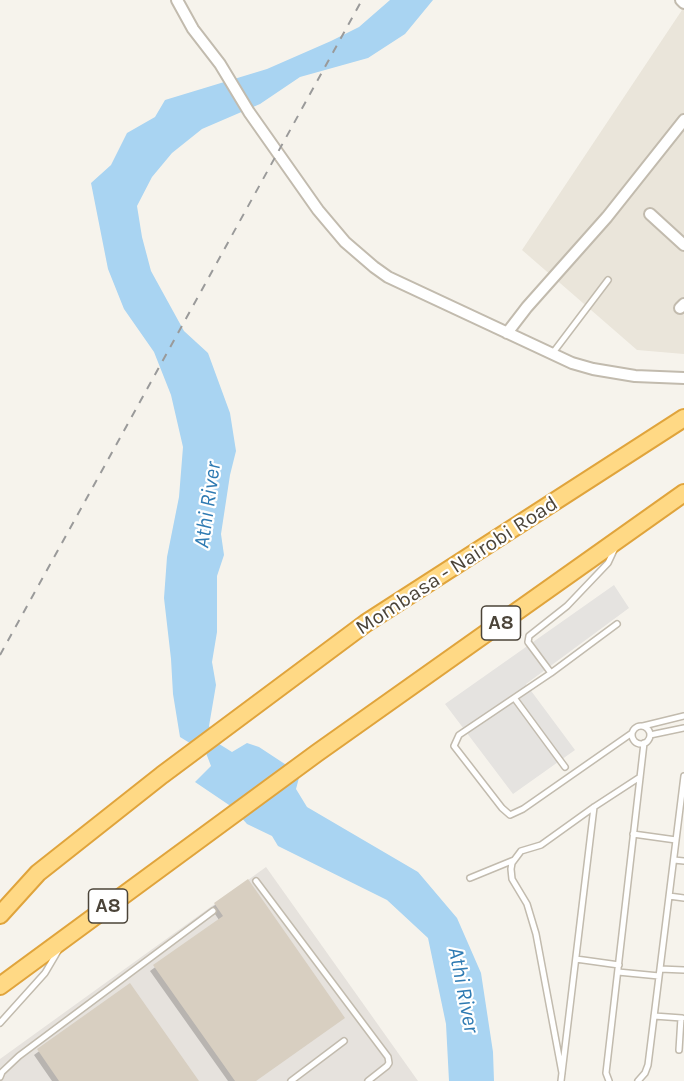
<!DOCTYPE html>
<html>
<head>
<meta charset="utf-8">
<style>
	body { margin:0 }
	canvas { display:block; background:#f6f3ec }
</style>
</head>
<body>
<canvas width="684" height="1081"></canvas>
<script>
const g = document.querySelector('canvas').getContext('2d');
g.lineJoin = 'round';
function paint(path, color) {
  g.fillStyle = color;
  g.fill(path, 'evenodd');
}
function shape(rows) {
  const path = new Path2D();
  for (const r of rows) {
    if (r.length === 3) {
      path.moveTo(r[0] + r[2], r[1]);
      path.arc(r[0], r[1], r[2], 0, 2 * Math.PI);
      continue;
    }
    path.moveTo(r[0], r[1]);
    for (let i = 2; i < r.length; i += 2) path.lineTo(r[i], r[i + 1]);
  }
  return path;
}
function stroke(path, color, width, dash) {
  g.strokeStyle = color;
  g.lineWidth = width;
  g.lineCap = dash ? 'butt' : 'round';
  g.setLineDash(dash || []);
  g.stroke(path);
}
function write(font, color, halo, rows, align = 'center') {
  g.font = font + ' Karla,sans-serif';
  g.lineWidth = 4.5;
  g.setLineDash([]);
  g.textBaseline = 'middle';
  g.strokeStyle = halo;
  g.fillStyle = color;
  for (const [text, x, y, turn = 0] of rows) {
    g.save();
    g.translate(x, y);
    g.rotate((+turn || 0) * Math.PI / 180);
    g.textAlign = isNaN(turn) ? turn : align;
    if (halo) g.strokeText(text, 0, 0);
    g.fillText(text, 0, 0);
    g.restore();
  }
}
const residential = shape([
	[684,7,684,354,637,350,522,250]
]);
const industrial = shape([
	[266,867,418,1081,0,1081,0,1059]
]);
const parking = shape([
	[614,585,629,608,526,684,575,750,513,794,445,704]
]);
const water = shape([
	[390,0,433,0,405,34,368,58,300,77,260,104,202,129,172,153,152,177,137,206,142,237,151,271,184,331,208,353,230,413,236,451,230,475,221,534,224,555,217,576,217,632,212,662,216,685,209,726,216,742,232,752,247,743,259,747,300,774,296,789,307,807,418,872,457,918,481,973,493,1052,494,1081,449,1081,446,1024,428,938,387,900,278,846,272,836,247,824,232,807,195,782,211,766,206,753,180,737,173,694,171,659,164,598,167,557,179,497,183,447,171,395,154,352,124,309,108,269,91,183,111,165,127,133,155,117,165,100,267,69,331,41,359,27]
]);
const shadow = shape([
	[247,881,256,1081,228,1081,150,971,219,920,211,908],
	[129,985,197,1081,52,1081,34,1055]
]);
const building = shape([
	[248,879,345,1018,256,1081,235,1081,153,965,223,916,214,903],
	[130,983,199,1081,59,1081,37,1049]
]);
const service = shape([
	[552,354,608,280],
	[615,548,608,563,567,606,529,636,528,642,551,673,617,624],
	[551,673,459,735,454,746,502,808,510,815,523,809,632,733],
	[515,699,565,767],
	[643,726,684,716],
	[641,735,9],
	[650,735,684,728],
	[633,834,676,840],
	[674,860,684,861],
	[470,878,514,860],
	[256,881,388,1057,389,1063,387,1066,368,1081],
	[669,896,684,898],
	[576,959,619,965],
	[660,969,684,970],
	[618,972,659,976],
	[654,1016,682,1018],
	[0,1023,45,973,58,951],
	[679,1050,681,1018],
	[562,1073,536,934,527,904,512,879,511,869,512,863,521,851,541,845,594,807,640,777],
	[0,1077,2,1072,19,1056,213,911],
	[291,1081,344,1041],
	[561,1081,594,807],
	[609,1081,606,1073,644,743],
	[638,1081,645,1073,648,1065,684,776]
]);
const minor = shape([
	[177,0,193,29,220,64,249,112,318,210,345,242,374,267,388,277,572,363,593,369,635,376,684,378],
	[681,0,684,3],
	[650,214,684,245],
	[680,308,684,304],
	[507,333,527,307,607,217,684,120]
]);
const trunk = shape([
	[0,915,38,873,162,775,366,623,684,418],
	[0,986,317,753,684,493]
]);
const rail = shape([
	[0,655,362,0]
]);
const shields = [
	[501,623,39],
	[108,906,39]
];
const shieldNames = [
	["A8",501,623],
	["A8",108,906]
];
const streetNames = [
	["Mombasa - Nairobi Road",457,566,-33]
];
const waterNames = [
	["Athi River",208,505,-82],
	["Athi River",463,990,79]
];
paint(residential, '#eae5da');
paint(industrial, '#e6e2dd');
paint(parking, '#e5e3e0');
paint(water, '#a9d4f2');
paint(shadow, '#0003');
paint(building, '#d8cfc1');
stroke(service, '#c2bbae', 8);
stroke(minor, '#c2bbae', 14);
stroke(trunk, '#e0a43c', 20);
stroke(service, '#fff', 5);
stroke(minor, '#fff', 10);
stroke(trunk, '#ffd985', 16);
stroke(rail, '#9a9a9a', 2, [8, 8]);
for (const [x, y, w] of shields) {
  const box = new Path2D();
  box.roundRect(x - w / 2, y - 17, w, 34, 4.5);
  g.fillStyle = '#fff';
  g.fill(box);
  stroke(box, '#4b4439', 1.5);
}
write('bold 20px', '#4b4439', null, shieldNames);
write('21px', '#4b4439', '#fff', streetNames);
write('italic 22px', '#2e7ab2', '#fff', waterNames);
</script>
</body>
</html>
